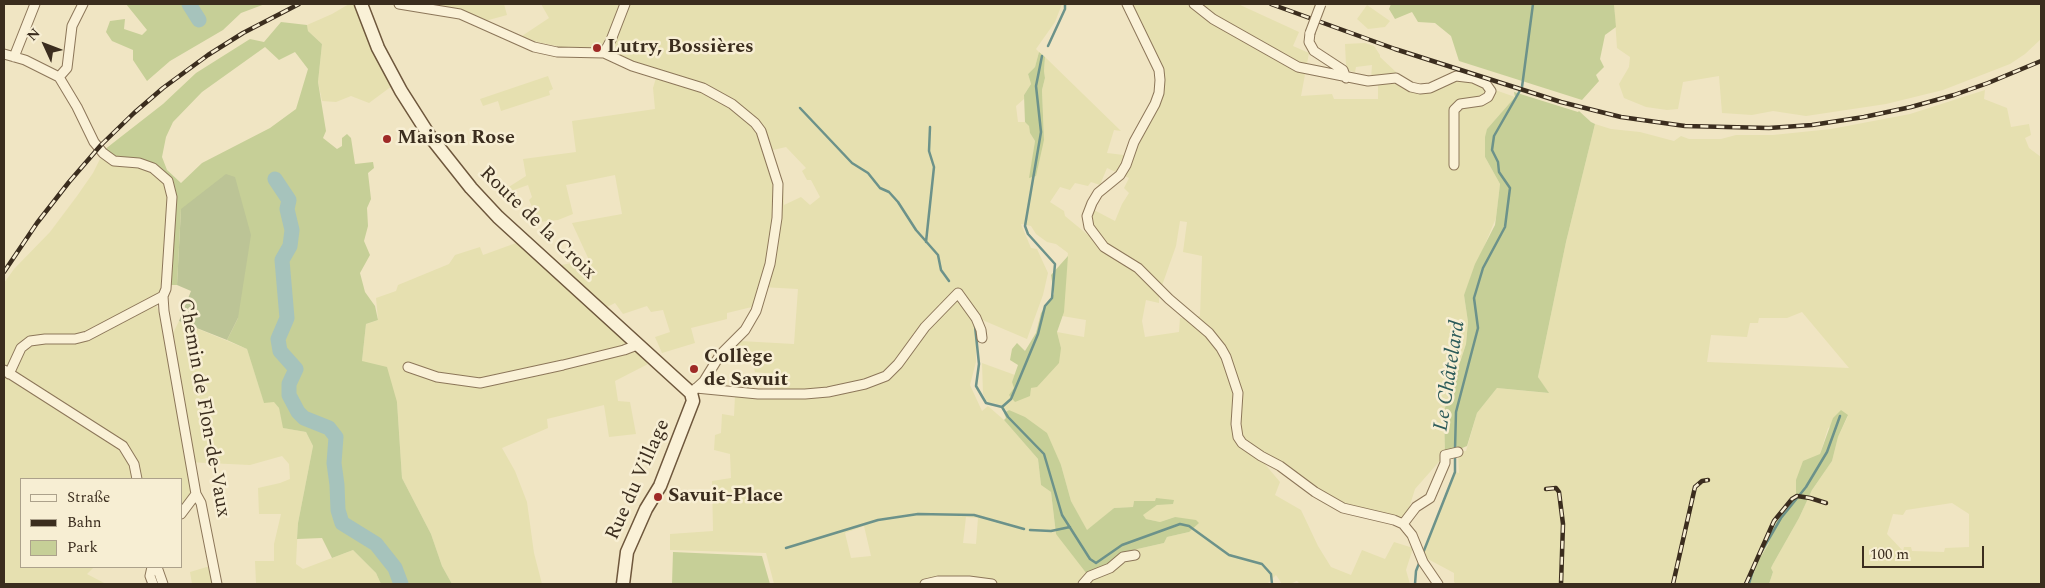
<!DOCTYPE html>
<html>
<head>
<meta charset="utf-8">
<style>
	body { margin:0 }
	#map { position:relative; width:2045px; height:588px; overflow:hidden; background:#f0e5c3; font-family:Spectral,serif }
	canvas { display:block }
	.frame { position:absolute; inset:0; border:5px solid #3b2d1e; pointer-events:none }
	.legend { position:absolute; left:20px; top:478px; width:162px; height:90px; box-sizing:border-box; background:#f7eed3; border:1px solid #aca18b; margin:0; padding:6px 9px; list-style:none; font-size:15px; color:#3b2d1e }
	.legend li { display:flex; align-items:center; gap:10px; height:25px }
	.legend b { width:25px; border:1px solid #aca18b }
	.north { position:absolute; left:20px; top:20px; width:50px; height:50px; -webkit-text-stroke:4px #f7eed3; paint-order:stroke; rotate:313deg; font-size:14px; font-weight:700; line-height:20px; text-align:center; color:#3b2d1e }
	.north::after { content:''; display:block; margin:auto; width:18px; height:22px; background:#3b2d1e; clip-path:polygon(50% 0,100% 100%,50% 72%,0 100%) }
	.scale { position:absolute; left:1862px; top:546px; width:122px; height:22px; box-sizing:border-box; border:2px solid #3b2d1e; border-top:0; padding-left:6px; font-size:15px; line-height:18px; white-space:nowrap; color:#3b2d1e; -webkit-text-stroke:4px #f7eed3; paint-order:stroke }
</style>
</head>
<body>
<div id="map">
<canvas width="2045" height="588"></canvas>
<div class="frame"></div>
<ul class="legend">
<li><b style="height:6px;background:#faf1d7"></b>Straße</li>
<li><b style="height:6px;background:#3b2d1e"></b>Bahn</li>
<li><b style="height:14px;background:#c6cf97"></b>Park</li>
</ul>
<div class="north">N</div>
<div class="scale">100 m</div>
</div>
<script>
const g = document.querySelector('canvas').getContext('2d');
g.lineJoin = 'round';
function paint(path, color) {
  g.fillStyle = color;
  g.fill(path, 'evenodd');
}
function shape(rows) {
  const path = new Path2D();
  for (const r of rows) {
    path.moveTo(r[0], r[1]);
    for (let i = 2; i < r.length; i += 2) path.lineTo(r[i], r[i + 1]);
  }
  return path;
}
function stroke(path, color, width, dash) {
  g.strokeStyle = color;
  g.lineWidth = width;
  g.lineCap = dash ? 'butt' : 'round';
  g.setLineDash(dash || []);
  g.stroke(path);
}
function write(font, color, halo, rows, align = 'center') {
  g.font = font + ' Spectral,serif';
  g.lineWidth = 5;
  g.setLineDash([]);
  g.textBaseline = 'middle';
  g.strokeStyle = halo;
  g.fillStyle = color;
  for (const [text, x, y, turn = 0] of rows) {
    g.save();
    g.translate(x, y);
    g.rotate((+turn || 0) * Math.PI / 180);
    g.textAlign = isNaN(turn) ? turn : align;
    if (halo) g.strokeText(text, 0, 0);
    g.fillText(text, 0, 0);
    g.restore();
  }
}
const farmland = shape([
	[349,4,361,4,396,83,369,103,351,96,336,102,322,101,318,82,322,44,308,31,307,25,332,14],
	[421,4,504,4,507,15,485,21],
	[541,4,1062,4,1055,22,1036,49,1039,52,1035,67,1028,74,1031,84,1024,95,1024,99,1016,106,1018,122,1025,122,1029,125,1030,133,1035,141,1030,177,1044,140,1042,90,1045,78,1044,71,1045,57,1121,131,1114,130,1107,153,1124,155,1134,142,1160,80,1127,4,1238,4,1299,32,1293,46,1309,53,1301,96,1332,94,1334,99,1378,99,1378,79,1371,79,1372,65,1356,67,1355,72,1350,71,1346,65,1345,44,1365,43,1374,46,1380,55,1380,57,1396,72,1396,78,1420,89,1456,76,1515,97,1487,129,1485,157,1500,184,1496,218,1464,295,1468,322,1466,344,1444,411,1445,455,1415,489,1407,515,1400,517,1344,505,1267,455,1264,463,1280,482,1275,495,1301,510,1318,546,1331,567,1351,575,1362,550,1385,559,1394,542,1413,548,1406,570,1410,584,1300,584,1297,581,1290,584,1282,584,1276,575,1267,584,774,584,766,553,670,550,670,534,713,531,712,481,731,478,730,454,714,450,715,435,721,433,722,414,734,416,735,396,774,397,775,374,755,372,753,364,727,354,740,341,794,344,798,289,761,287,752,307,727,313,727,319,691,328,695,343,662,353,655,337,670,332,663,310,651,312,647,306,623,314,615,303,605,308,627,344,648,364,615,381,618,401,630,402,636,434,609,437,604,405,547,419,548,428,502,448,515,471,527,502,534,553,542,584,452,584,442,566,431,534,402,478,397,402,362,361,366,324,378,320,376,298,396,291,398,285,449,264,455,255,480,247,483,255,516,243,544,268,589,260,572,223,622,214,615,175,566,185,573,214,558,220,539,222,529,200,532,197,528,185,514,190,504,190,526,176,523,159,576,152,572,121,655,109,653,88,658,71,597,48,571,49,537,42,522,36,549,18],
	[786,147,806,168,802,171,807,180,811,180,820,197,810,205,801,197,784,205,783,182,773,158,773,150],
	[1107,168,1129,178,1124,188,1129,193,1122,204,1115,221,1094,210,1091,221,1095,230,1088,235,1065,216,1064,211,1050,202,1060,187,1070,190,1075,183,1088,186,1091,182,1100,185],
	[1180,221,1187,222,1183,252,1202,256,1200,316,1180,318,1179,332,1145,337,1142,321,1146,300,1159,303,1159,294,1176,246],
	[1021,224,1031,226,1036,234,1047,242,1056,244,1068,253,1062,316,1086,320,1084,337,1057,332,1061,348,1031,388,1012,382,1015,375,982,363,983,394,987,402,1001,405,1007,411,1009,410,1061,465,1071,501,1087,531,1114,508,1133,507,1134,501,1155,501,1157,505,1142,515,1146,519,1160,522,1175,517,1189,532,1167,537,1164,543,1133,550,1109,566,1056,534,1051,492,1041,485,1038,459,1004,420,988,406,982,411,970,385,976,362,976,322,980,319,1027,339,1043,295,1048,273,1037,249,1031,248],
	[966,517,978,518,976,544,963,543],
	[864,526,871,556,851,558,845,533],
	[1614,4,2041,4,2041,39,2025,54,2010,64,1943,90,1886,104,1806,116,1773,111,1752,115,1722,113,1719,76,1683,82,1678,109,1667,110,1646,107,1624,98,1619,84,1629,67,1630,57,1617,48],
	[1367,5,1390,21,1385,27,1368,29,1357,19],
	[548,76,553,89,549,91,550,95,501,111,498,101,483,106,480,99],
	[1985,90,1984,99,2007,108,2011,127,2029,124,2031,135,2025,138,2029,148,2041,157,2041,584,1769,584,1773,572,1771,568,1773,564,1799,518,1812,490,1832,461,1838,437,1848,416,1828,428,1820,454,1796,480,1796,495,1788,509,1776,522,1768,545,1758,561,1750,584,1456,584,1454,582,1454,573,1426,558,1423,552,1455,472,1459,473,1458,452,1466,451,1477,413,1497,388,1548,393,1538,377,1566,242,1595,124,1611,129,1640,132,1674,141,1681,136,1689,139,1721,139,1736,135,1773,135,1831,129,1910,114],
	[1802,312,1849,368,1707,362,1711,335,1747,337,1750,323,1758,323,1759,318,1787,318],
	[1952,503,1969,514,1969,547,1945,548,1944,552,1912,551,1911,547,1904,547,1903,551,1887,534,1893,514,1903,515,1906,510],
	[103,153,139,163,168,181,172,197,162,288,153,299,158,309,165,335,173,333,179,321,247,349,264,402,274,401,279,408,284,428,306,432,313,446,298,523,296,564,303,569,353,550,376,573,381,584,245,584,244,583,256,583,255,561,274,561,274,544,281,514,259,514,258,488,280,483,290,479,289,464,282,456,250,465,187,462,191,492,181,509,181,479,21,479,21,567,94,567,87,574,106,584,4,584,4,283,14,269,50,232,77,196,93,173],
	[210,566,214,584,192,584,190,572]
]);
const green = shape([
	[126,4,265,4,241,13,223,30,170,61,147,81,133,60,133,50,112,41,106,32,110,21,125,19,124,29,142,35,147,30],
	[1391,4,1614,4,1616,27,1605,35,1600,59,1604,67,1596,75,1599,81,1582,100,1459,61,1451,36,1435,23,1418,22,1412,12,1395,19,1389,9],
	[281,22,307,25,308,31,322,44,318,82,326,131,323,138,337,149,342,146,342,138,347,134,351,138,355,164,373,162,374,168,368,173,371,199,367,208,368,226,364,241,370,255,360,273,365,292,375,306,378,320,366,324,362,361,387,367,397,402,402,478,431,534,442,566,452,584,381,584,376,573,353,550,332,558,322,538,297,539,298,523,313,446,306,432,283,428,279,408,274,402,264,403,247,349,227,340,238,318,181,209,177,285,170,285,168,181,153,168,122,161,104,150,163,104,196,73,250,39,264,42],
	[265,47,279,60,295,52,308,69,296,109,270,128,202,163,181,183,167,170,162,157,166,137,173,122,202,92],
	[1039,52,1045,57,1044,71,1045,78,1042,90,1044,140,1036,176,1029,178,1035,141,1030,133,1029,126,1025,122,1024,95,1031,84,1028,74,1035,67],
	[1514,92,1578,112,1579,111,1591,122,1595,124,1566,242,1538,377,1549,393,1497,388,1477,413,1467,446,1445,455,1444,411,1466,344,1468,322,1464,295,1475,264,1495,225,1496,218,1500,184,1485,157,1485,137,1487,129,1515,97],
	[1068,256,1064,312,1057,332,1061,348,1059,363,1037,387,1031,388,1030,396,1015,402,1009,395,1014,388,1012,382,1018,365,1010,360,1012,349,1017,343,1025,351,1036,333,1041,313,1054,294,1051,275],
	[1009,410,1025,417,1047,433,1061,465,1071,501,1087,530,1114,508,1133,507,1134,501,1155,501,1156,498,1174,500,1173,504,1157,505,1143,515,1146,519,1160,522,1175,517,1196,520,1199,523,1189,532,1167,537,1164,543,1133,550,1109,566,1087,574,1056,534,1051,492,1041,485,1038,459,1004,420,1006,418,1004,413],
	[1841,410,1848,415,1838,437,1832,461,1812,490,1799,518,1773,564,1771,568,1773,572,1769,584,1750,584,1758,561,1768,545,1776,522,1788,509,1796,495,1796,480,1803,461,1820,454,1833,418],
	[673,552,762,556,770,584,672,584]
]);
const cemetery = shape([
	[226,174,235,177,251,235,238,318,227,340,179,321,191,291,177,285,181,209]
]);
const stream = shape([
	[1048,46,1065,9,1065,4],
	[800,108,852,163,868,173,880,188,889,192,898,202,916,230,938,255,941,270,949,281],
	[926,242,934,167,929,151,930,127],
	[975,326,979,364,976,386,986,403,1002,407],
	[1002,407,1008,417,1044,454,1062,515,1090,559,1096,563,1122,545,1180,524,1189,526,1229,555,1262,564,1271,574,1272,584],
	[1002,407,1011,399,1038,334,1045,306,1052,298,1055,264,1028,234,1025,226,1041,132,1036,86,1042,56],
	[1455,449,1456,412,1478,328,1474,298,1483,268,1505,227,1510,188,1499,172,1498,162,1492,150,1494,136,1522,87,1533,4],
	[1030,530,1051,531,1070,527],
	[786,548,878,520,918,514,974,515,1024,529],
	[1423,553,1455,472,1455,455],
	[1415,584,1416,571,1420,561],
	[1749,584,1756,561,1781,518,1806,487,1827,452,1840,416]
]);
const river = shape([
	[189,4,199,20],
	[275,179,289,200,287,209,292,230,290,246,282,260,287,318,278,339,280,351,296,369,289,384,289,395,298,412,304,418,329,428,336,437,334,463,337,485,338,510,342,523,376,544,395,568,401,584]
]);
const street = shape([
	[399,4,460,14,534,47,557,52,604,53,632,66,703,88,732,104,755,123,761,131,778,184,777,218,770,264,756,311,745,330,720,355,704,381,691,393],
	[1127,4,1159,70,1160,80,1159,93,1155,104,1134,142,1126,165,1120,175,1098,193,1092,203,1087,216,1089,227,1104,247,1138,268,1169,299,1209,333,1221,348,1226,357,1238,393,1236,424,1238,437,1242,443,1261,456,1280,466,1315,492,1343,508,1394,520,1403,524,1412,535,1423,562,1438,584],
	[1194,4,1213,19,1298,67,1368,81,1396,78,1411,87,1420,89,1430,88,1456,76,1473,78,1486,84,1491,91,1488,97,1481,101,1460,104,1454,110,1454,165],
	[1310,33,1309,42,1314,51,1343,70,1346,78],
	[604,53,611,40,625,4],
	[4,54,25,60,59,77,77,107,94,142,103,153,114,161,139,163,153,168,168,181,172,197,166,289,163,296,164,311,196,494,201,503,217,584],
	[14,57,35,4],
	[59,77,67,68,72,26,83,4],
	[408,367,437,377,480,383,563,365,624,350,637,345],
	[4,370,123,446,134,464,137,479],
	[9,374,21,348,30,341,45,339,75,339,87,336,163,296],
	[696,388,758,394,805,394,828,392,865,384,886,376,898,364,925,327,958,293,976,318,981,330,982,338],
	[181,514,196,494],
	[1403,524,1416,507,1430,498,1445,463,1445,455,1458,452],
	[152,567,150,576,153,584],
	[157,567,163,584],
	[925,584,938,581,969,581,992,584],
	[1083,584,1090,576,1110,568,1123,557,1135,555]
]);
const secondary = shape([
	[361,4,378,48,401,91,429,135,471,188,498,217,691,393,693,401,660,486,646,509,627,552,623,584]
]);
const rail = shape([
	[1271,4,1395,49,1561,102,1621,117,1685,126,1769,128,1812,125,1864,117,1911,107,1954,95,1988,83,2041,61],
	[4,272,37,223,69,182,101,145,134,113,163,88,208,55,243,33,299,4],
	[1546,489,1556,488,1559,492,1563,524,1561,584],
	[1673,584,1695,487,1702,481,1708,480],
	[1746,584,1774,521,1792,499,1797,496,1810,498,1826,503]
]);
const streetBridge = shape([
	[1310,33,1321,4]
]);
const markers = [
	[597,48,5,"#9e2a26"],
	[387,139,5,"#9e2a26"],
	[694,369,5,"#9e2a26"],
	[658,497,5,"#9e2a26"]
];
const poiNames = [
	["Lutry, Bossières",607,48],
	["Maison Rose",397,139],
	["Collège",704,358],
	["de Savuit",704,381],
	["Savuit-Place",668,497]
];
const streetNames = [
	["Route de la Croix",537,224,44],
	["Chemin de Flon-de-Vaux",203,408,80],
	["Rue du Village",639,480,-66]
];
const waterNames = [
	["Le Châtelard",1451,376,-81]
];
paint(farmland, '#e6e0b0');
paint(green, '#c6cf97');
paint(cemetery, '#bcc496');
stroke(stream, '#6c928a', 2.5);
stroke(river, '#a6c3bc', 15);
stroke(street, '#8c7659', 11);
stroke(secondary, '#6e573c', 15);
stroke(street, '#faf1d7', 9);
stroke(secondary, '#faf1d7', 12);
stroke(rail, '#3b2d1e', 4.5);
stroke(rail, '#f7eed3', 2.5, [8]);
stroke(streetBridge, '#8c7659', 11, []);
stroke(streetBridge, '#faf1d7', 9);
for (const [x, y, r, color] of markers) {
  const dot = new Path2D();
  dot.arc(x, y, r, 0, 2 * Math.PI);
  g.fillStyle = color;
  g.fill(dot);
  stroke(dot, '#f7eed3', 2);
}
write('bold 20px', '#3b2d1e', '#f7eed3', poiNames, 'left');
write('20px', '#3b2d1e', '#f7eed3', streetNames);
write('italic 21px', '#2c5b5a', '#f7eed3', waterNames);
</script>
</body>
</html>
